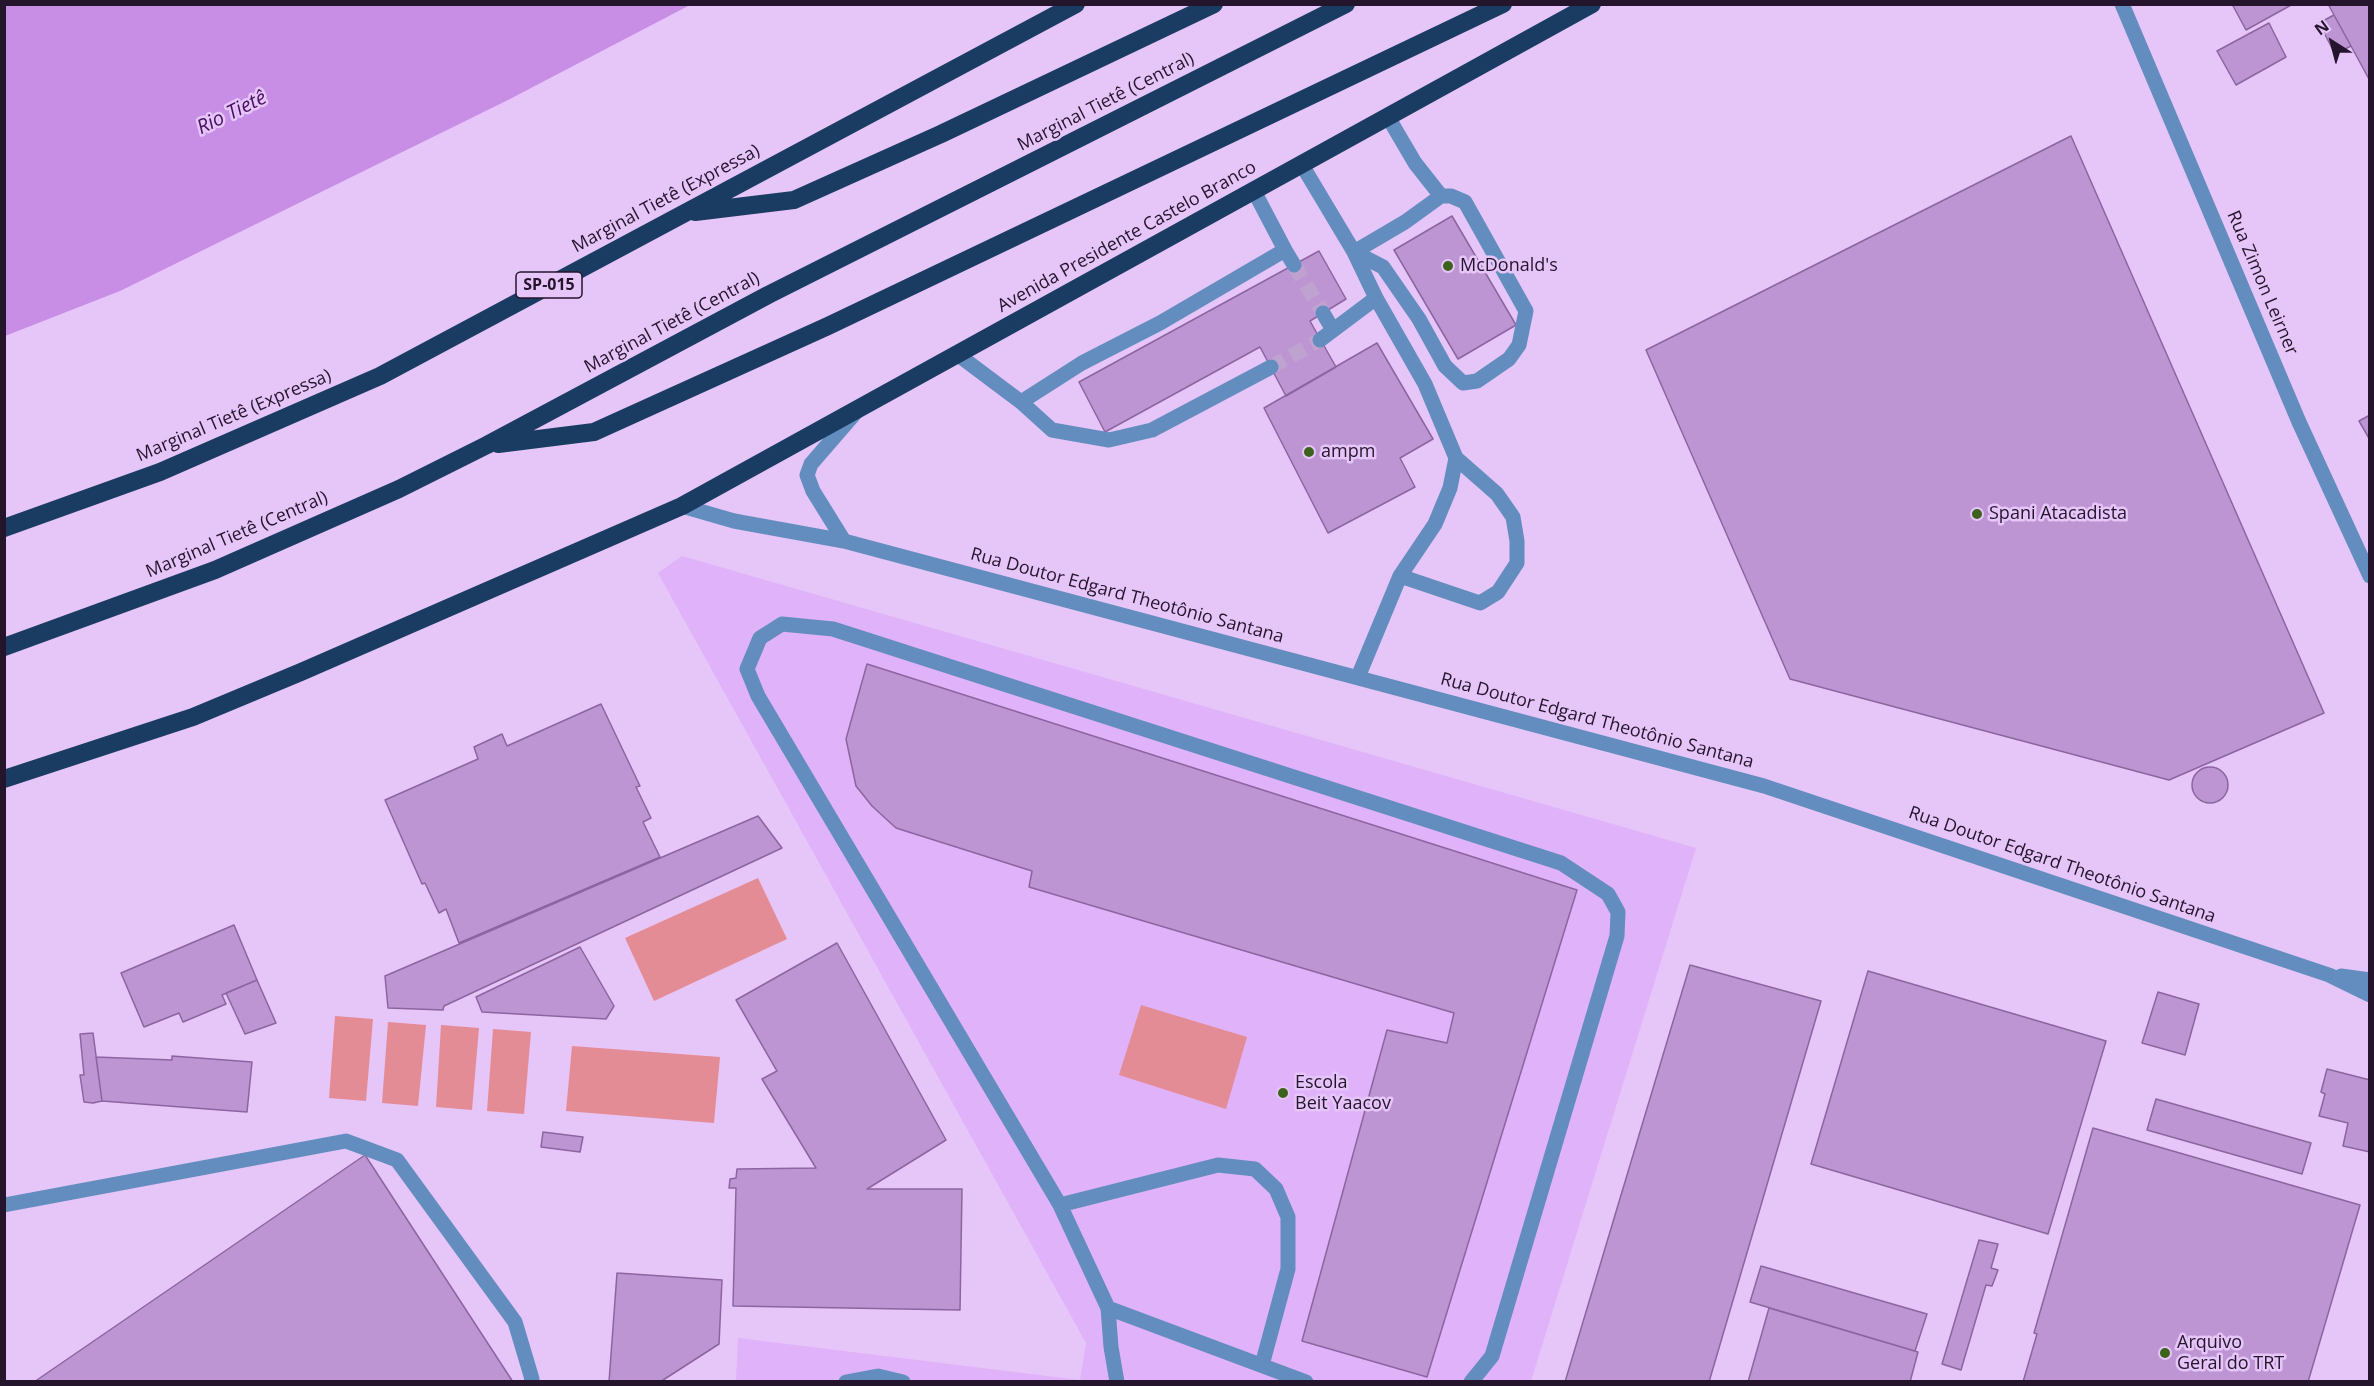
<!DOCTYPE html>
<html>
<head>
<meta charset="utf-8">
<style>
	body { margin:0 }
	#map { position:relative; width:2374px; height:1386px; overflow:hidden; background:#e6c5f8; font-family:"Open Sans",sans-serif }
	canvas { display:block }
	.frame { position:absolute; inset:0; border:6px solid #24152c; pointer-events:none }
	.north { position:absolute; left:2302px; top:12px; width:60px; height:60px; -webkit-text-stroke:4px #e6c5f8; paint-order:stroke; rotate:324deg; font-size:16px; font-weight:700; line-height:24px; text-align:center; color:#24152c }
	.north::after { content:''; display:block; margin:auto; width:21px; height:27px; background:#24152c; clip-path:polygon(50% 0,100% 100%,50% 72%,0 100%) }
</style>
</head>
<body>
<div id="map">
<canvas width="2374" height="1386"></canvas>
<div class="frame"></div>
<div class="north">N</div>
</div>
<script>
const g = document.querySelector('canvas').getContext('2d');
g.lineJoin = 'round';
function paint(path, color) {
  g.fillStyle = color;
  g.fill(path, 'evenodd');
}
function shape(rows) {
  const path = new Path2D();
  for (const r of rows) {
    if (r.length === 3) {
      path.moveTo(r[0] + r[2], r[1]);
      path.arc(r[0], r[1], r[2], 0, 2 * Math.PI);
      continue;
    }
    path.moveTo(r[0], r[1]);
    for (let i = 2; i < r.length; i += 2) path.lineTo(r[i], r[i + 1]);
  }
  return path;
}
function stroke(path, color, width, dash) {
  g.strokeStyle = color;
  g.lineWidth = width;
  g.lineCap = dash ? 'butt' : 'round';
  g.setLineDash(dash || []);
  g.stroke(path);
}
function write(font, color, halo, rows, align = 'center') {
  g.font = font + ' "Open Sans",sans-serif';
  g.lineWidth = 5;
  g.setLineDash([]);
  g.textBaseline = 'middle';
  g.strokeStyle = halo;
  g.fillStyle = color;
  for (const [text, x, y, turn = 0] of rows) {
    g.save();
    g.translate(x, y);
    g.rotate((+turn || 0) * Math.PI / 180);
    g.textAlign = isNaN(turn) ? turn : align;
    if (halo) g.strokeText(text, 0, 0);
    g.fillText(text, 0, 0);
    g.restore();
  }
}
const built = shape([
	[682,556,1696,848,1531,1381,736,1381,738,1338,1080,1380,1086,1343,658,573]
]);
const green = shape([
	[758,878,787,939,654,1001,625,938],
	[1141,1005,1247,1037,1226,1109,1119,1075],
	[335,1016,373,1019,366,1101,329,1098],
	[388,1022,426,1025,418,1106,382,1103],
	[441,1025,479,1028,472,1110,436,1107],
	[493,1029,531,1032,524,1114,487,1111],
	[572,1046,720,1057,714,1123,566,1111]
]);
const water = shape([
	[5,4,690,4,690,5,508,100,120,291,5,336]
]);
const building = shape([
	[2232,4,2293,4,2246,30,2232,4],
	[2328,4,2370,4,2370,81,2351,46,2328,4],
	[2334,15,2351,46,2335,54,2319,23,2334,15],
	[2269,23,2286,57,2236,85,2217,51,2269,23],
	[2071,136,2324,713,2169,780,1790,679,1646,350,2071,136],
	[1452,216,1516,325,1458,359,1394,250,1452,216],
	[1319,251,1346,299,1310,321,1336,367,1286,396,1260,347,1105,432,1079,382,1319,251],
	[1377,343,1433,439,1400,458,1415,487,1328,533,1264,408,1377,343],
	[2370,415,2370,440,2359,421,2370,415],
	[867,664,1577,890,1427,1377,1302,1341,1387,1030,1447,1043,1454,1013,1029,887,1032,871,896,828,872,806,856,786,846,739,867,664],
	[601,704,640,786,636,787,651,818,643,822,660,857,459,943,446,909,439,913,425,883,422,884,385,800,478,759,474,747,502,734,507,746,601,704],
	[2210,785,18],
	[758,816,782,848,444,1006,443,1010,388,1008,385,976,758,816],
	[234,925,257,980,222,995,226,1004,183,1022,179,1013,144,1027,121,973,234,925],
	[837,943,946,1140,867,1189,962,1189,960,1310,733,1306,736,1188,729,1188,730,1179,736,1178,737,1169,816,1168,762,1079,777,1071,736,1000,837,943],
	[580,947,614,1006,606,1019,482,1012,476,997,580,947],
	[1690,965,1821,1001,1709,1382,1565,1382,1690,965],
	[1868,971,2106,1041,2048,1234,1811,1164,1868,971],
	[257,980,276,1023,245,1034,226,993,257,980],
	[2158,992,2199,1004,2185,1055,2142,1043,2158,992],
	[93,1033,102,1101,93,1103,84,1102,80,1075,84,1075,80,1034,93,1033],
	[172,1056,252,1062,247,1112,102,1101,96,1057,172,1060,172,1056],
	[2327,1069,2370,1080,2370,1152,2343,1146,2348,1123,2319,1116,2325,1094,2321,1092,2327,1069],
	[2156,1099,2311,1143,2302,1174,2147,1130,2156,1099],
	[2093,1128,2360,1205,2308,1382,2023,1382,2037,1334,2034,1333,2093,1128],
	[543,1132,583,1137,580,1152,541,1147,543,1132],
	[365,1155,513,1382,34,1382,365,1155],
	[1979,1240,1998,1244,1991,1268,1998,1270,1992,1286,1986,1285,1961,1370,1942,1364,1979,1240],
	[1761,1266,1927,1314,1915,1351,1750,1302,1761,1266],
	[617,1273,722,1280,719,1344,660,1382,609,1382,617,1273],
	[1769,1308,1918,1352,1910,1382,1748,1382,1769,1308]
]);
const minorTunnel = shape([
	[1294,265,1323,313],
	[1271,367,1320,340]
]);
const minor = shape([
	[2122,4,2299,422,2370,576],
	[1388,117,1415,163,1441,196],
	[1302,165,1354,252,1376,298,1425,384,1456,458,1497,494,1513,517,1517,541,1517,563,1498,592,1480,603,1400,576],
	[1441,196,1451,196,1465,202,1526,311,1519,345,1509,359,1477,381,1463,383,1445,366,1419,319,1383,267,1354,252,1405,222,1441,196],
	[1285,250,1294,265],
	[1323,313,1333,330],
	[1320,340,1376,298],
	[957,354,1021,402,1082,363,1160,323,1285,250,1254,191],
	[1021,402,1052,430,1109,440,1152,430,1271,367],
	[682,506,734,521,844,541,1764,786,2329,975,2370,995],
	[844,541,813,491,807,475,811,464,856,412],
	[1358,677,1400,576,1435,524,1450,488,1456,458],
	[2341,976,2370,980],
	[4,1205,346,1141,397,1160,515,1322,532,1379,531,1382],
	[1060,1205,1218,1165,1255,1169,1276,1189,1288,1217,1288,1269,1262,1365],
	[1108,1308,1306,1382],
	[846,1382,878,1376,903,1382],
	[1117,1382,1111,1347,1108,1308,1060,1205,758,696,747,669,760,638,782,624,833,629,1561,863,1608,894,1618,912,1617,936,1492,1356,1471,1382]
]);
const highway = shape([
	[695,212,794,200,941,134,1214,4],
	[498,444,594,432,828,326,1503,4],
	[4,528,160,472,380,376,1076,4],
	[4,647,215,570,399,489,487,445,768,295,1346,4],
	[4,779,193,717,301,672,682,506,1592,4]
]);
const markers = [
	[1448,266,6,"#3c621c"],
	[1309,452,6,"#3c621c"],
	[1977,514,6,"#3c621c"],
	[1283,1093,6,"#3c621c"],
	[2165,1353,6,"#3c621c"]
];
const shields = [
	[549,285,66]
];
const shieldNames = [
	["SP-015",549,285]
];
const streetNames = [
	["Marginal Tietê (Central)",1106,102,-27],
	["Marginal Tietê (Expressa)",666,199,-28],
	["Avenida Presidente Castelo Branco",1127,237,-29],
	["Rua Zimon Leirner",2262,283,67],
	["Marginal Tietê (Central)",672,323,-28],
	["Marginal Tietê (Expressa)",234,416,-23],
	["Marginal Tietê (Central)",237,535,-23],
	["Rua Doutor Edgard Theotônio Santana",1127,596,15],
	["Rua Doutor Edgard Theotônio Santana",1597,721,15],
	["Rua Doutor Edgard Theotônio Santana",2062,865,19]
];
const poiNames = [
	["McDonald's",1460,266],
	["ampm",1321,452],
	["Spani Atacadista",1989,514],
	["Escola",1295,1083],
	["Beit Yaacov",1295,1104],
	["Arquivo",2177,1343],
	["Geral do TRT",2177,1364]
];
const waterNames = [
	["Rio Tietê",232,113,-26]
];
paint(built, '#e0b2f9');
paint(green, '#e48c95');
paint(water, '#c88ee5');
paint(building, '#bd95d3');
stroke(building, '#8c65a0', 1.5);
stroke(minorTunnel, '#bfa2cf', 15, [15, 8]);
stroke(minor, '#648dbf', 15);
stroke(highway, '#1a3c63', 18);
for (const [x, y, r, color] of markers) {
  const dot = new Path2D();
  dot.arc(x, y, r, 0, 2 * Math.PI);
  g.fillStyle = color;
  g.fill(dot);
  stroke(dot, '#e6c5f8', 2);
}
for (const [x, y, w] of shields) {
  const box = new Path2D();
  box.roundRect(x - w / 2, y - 13, w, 26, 4.5);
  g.fillStyle = '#e6c5f8';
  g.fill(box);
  stroke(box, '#24152c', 1.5);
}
write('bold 16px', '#24152c', null, shieldNames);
write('18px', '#24152c', '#e6c5f8', streetNames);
write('18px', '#24152c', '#e6c5f8', poiNames, 'left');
write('italic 20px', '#48105f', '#e6c5f8', waterNames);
</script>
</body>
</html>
